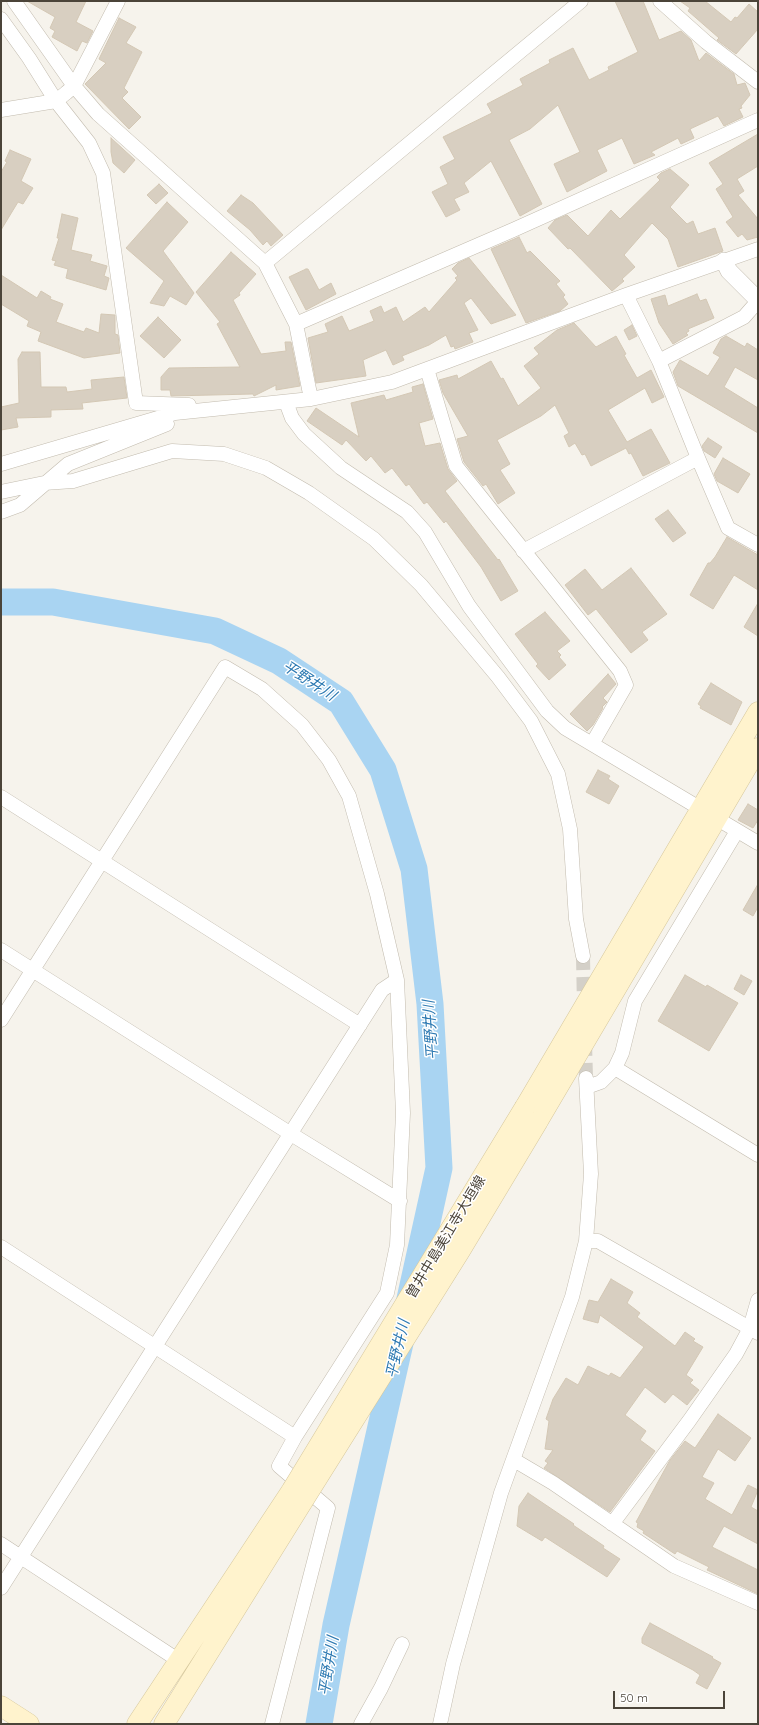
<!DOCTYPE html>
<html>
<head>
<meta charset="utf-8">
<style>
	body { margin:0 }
	#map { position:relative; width:759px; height:1725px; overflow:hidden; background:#f6f3ec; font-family:Quicksand,sans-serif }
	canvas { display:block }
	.frame { position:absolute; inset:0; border:2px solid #4b4439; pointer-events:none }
	.scale { position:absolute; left:613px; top:1691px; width:112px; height:18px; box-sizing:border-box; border:2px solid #4b4439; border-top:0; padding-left:5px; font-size:12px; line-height:14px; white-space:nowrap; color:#4b4439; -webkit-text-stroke:3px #fff; paint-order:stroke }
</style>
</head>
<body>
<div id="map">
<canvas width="759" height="1725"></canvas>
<div class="frame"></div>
<div class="scale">50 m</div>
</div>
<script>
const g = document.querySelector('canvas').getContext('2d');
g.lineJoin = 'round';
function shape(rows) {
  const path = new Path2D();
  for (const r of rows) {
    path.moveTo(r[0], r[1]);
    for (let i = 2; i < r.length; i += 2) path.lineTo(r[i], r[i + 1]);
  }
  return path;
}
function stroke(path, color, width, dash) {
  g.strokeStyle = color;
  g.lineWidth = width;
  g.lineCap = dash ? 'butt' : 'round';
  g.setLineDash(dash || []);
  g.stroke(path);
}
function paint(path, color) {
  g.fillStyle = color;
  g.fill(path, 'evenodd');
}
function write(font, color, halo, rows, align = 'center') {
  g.font = font + ' Quicksand,"Noto Sans JP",sans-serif';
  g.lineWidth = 3;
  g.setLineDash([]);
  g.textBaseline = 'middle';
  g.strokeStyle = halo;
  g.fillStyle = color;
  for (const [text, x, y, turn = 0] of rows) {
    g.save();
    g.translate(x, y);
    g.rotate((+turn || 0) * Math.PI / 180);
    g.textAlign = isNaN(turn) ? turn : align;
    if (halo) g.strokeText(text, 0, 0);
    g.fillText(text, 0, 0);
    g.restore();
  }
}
const river = shape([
	[1,602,53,602,215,631,279,661,341,702,383,770,414,869,430,1004,439,1168,410,1299],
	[319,1724,336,1625,400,1343]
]);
const building = shape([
	[27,1,86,1,76,22,93,31,87,43,82,41,77,51,52,37,55,31,50,28,55,17,27,1],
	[615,1,643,1,659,40,681,31,691,40,699,61,706,53,734,74,737,85,745,83,750,95,741,106,742,108,739,109,743,117,724,126,718,116,690,129,694,138,681,144,678,138,651,152,655,155,634,164,622,138,597,150,607,171,567,192,554,164,580,152,558,105,530,129,509,140,542,204,520,216,491,161,464,183,469,192,454,199,460,210,446,217,432,192,448,184,440,167,455,159,443,137,492,113,487,104,523,85,520,79,550,63,549,60,573,48,589,80,609,70,608,67,638,52,615,1],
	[680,1,705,1,731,22,735,17,737,18,749,4,758,12,758,29,736,54,717,40,719,38,688,11,690,8,680,1],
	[119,18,136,27,126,43,142,52,124,88,128,92,122,98,141,117,129,129,85,84,106,63,99,59,119,18],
	[758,134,758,166,737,179,744,191,738,195,758,219,758,237,747,240,742,234,738,237,726,222,733,217,716,189,723,184,709,163,758,134],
	[111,138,135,160,124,173,113,163,111,152,111,138],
	[10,150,31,159,21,181,33,188,23,204,18,202,1,230,1,172,7,162,5,161,10,150],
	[670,169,689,185,670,207,687,224,693,221,698,234,715,228,723,251,678,267,668,239,652,223,624,255,635,267,622,279,624,281,612,291,570,248,568,249,548,228,555,220,567,215,588,236,611,210,620,219,660,180,657,177,661,173,670,169],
	[159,184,168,193,156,204,147,195,159,184],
	[241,195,253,203,283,235,271,246,267,241,263,245,250,230,227,211,241,195],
	[167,202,188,222,163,251,194,293,186,305,170,296,164,306,150,303,164,281,126,248,167,202],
	[62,214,78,218,71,250,92,255,90,261,107,266,104,276,109,278,106,290,66,278,68,269,54,265,56,261,52,260,59,238,57,238,62,214],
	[519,237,527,253,530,251,560,281,556,284,565,295,563,297,568,304,560,311,526,323,491,249,519,237],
	[231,252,256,274,239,293,240,295,233,300,261,354,286,351,285,342,291,342,300,386,276,390,276,385,254,396,253,394,171,396,170,390,161,390,161,377,169,368,240,367,217,324,220,322,196,292,231,252],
	[469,258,516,315,491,324,471,298,464,303,478,330,469,333,473,342,455,349,454,346,451,347,446,335,429,345,402,356,404,360,393,365,386,350,363,360,366,376,316,383,308,338,328,332,325,324,342,316,349,331,374,321,370,311,381,306,384,313,396,307,403,322,425,307,429,312,457,280,455,278,458,276,452,269,458,263,469,258],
	[306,269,308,269,319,290,331,283,336,294,306,310,289,277,306,269],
	[1,275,37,298,41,291,51,297,50,299,63,304,56,322,84,332,86,328,99,333,101,314,115,315,115,334,118,335,120,353,84,358,38,341,41,332,27,326,29,321,1,304,1,275],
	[697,294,700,301,706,299,714,318,688,329,689,331,686,333,688,335,673,344,659,323,651,299,665,295,668,306,697,294],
	[158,317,181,340,164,358,140,336,158,317],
	[574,323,596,347,616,336,626,354,624,355,637,378,651,370,664,397,652,403,645,388,608,410,627,442,651,429,670,463,643,476,631,453,629,454,626,448,591,466,585,454,582,455,575,443,569,447,564,436,569,433,555,405,541,416,497,440,510,464,500,470,515,493,498,504,486,484,483,486,464,462,457,439,468,436,443,393,439,380,457,375,458,379,491,361,501,379,503,378,518,406,541,388,524,366,539,354,534,348,557,330,574,323],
	[632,325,637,336,629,340,624,330,632,325],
	[726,336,745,347,747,343,758,350,758,380,735,367,724,387,758,408,758,433,678,386,673,372,680,360,708,376,720,357,713,353,721,339,726,336],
	[22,352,40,352,41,387,66,387,67,392,92,389,91,380,124,377,127,398,82,403,83,409,51,410,51,417,16,418,18,427,1,430,1,407,19,403,18,359,22,352],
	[423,384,433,419,419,423,425,446,440,443,448,469,457,481,445,491,498,560,499,559,518,591,501,601,481,567,446,521,444,523,427,502,424,504,409,484,406,486,392,468,385,473,371,456,366,461,346,440,342,445,307,421,316,408,359,437,351,403,384,395,386,400,413,392,412,387,423,384],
	[708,438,722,447,715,458,704,451,702,446,708,438],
	[723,458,750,474,738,493,717,481,714,474,723,458],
	[668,510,686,533,673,542,655,519,668,510],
	[727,537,758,555,758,590,734,575,713,609,690,595,708,563,710,563,715,557,727,537],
	[631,568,667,614,642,632,648,640,631,653,596,609,588,615,565,585,585,569,602,590,631,568],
	[758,603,758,636,744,627,758,603],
	[545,612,570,641,557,651,561,655,559,657,566,665,549,680,536,666,538,664,515,634,545,612],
	[608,674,616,684,603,698,607,702,602,707,603,708,593,725,587,731,570,714,608,674],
	[711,683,742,702,731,725,700,708,701,706,698,704,711,683],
	[598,770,610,776,608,779,619,786,609,804,586,792,598,770],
	[748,804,758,810,758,820,753,828,738,820,748,804],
	[758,884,758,907,753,916,743,910,758,884],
	[685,975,706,987,707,985,738,1003,709,1051,658,1021,685,975],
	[741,975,752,981,744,995,734,989,741,975],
	[611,1279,633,1292,627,1303,640,1313,637,1317,675,1346,685,1332,695,1339,693,1341,703,1347,686,1375,693,1380,690,1383,699,1390,687,1405,673,1394,665,1403,645,1387,625,1415,646,1431,640,1440,655,1451,610,1512,544,1468,548,1463,545,1461,553,1450,545,1449,549,1421,546,1419,553,1399,566,1378,578,1385,588,1366,609,1376,611,1373,620,1378,644,1347,600,1315,598,1323,583,1319,589,1300,598,1302,611,1279],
	[718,1414,751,1438,735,1461,718,1449,702,1477,714,1483,705,1499,732,1515,748,1485,758,1490,751,1507,758,1511,758,1544,724,1526,712,1547,758,1570,758,1594,707,1570,709,1567,677,1551,675,1554,643,1533,644,1531,637,1527,638,1523,636,1522,670,1460,685,1441,695,1448,718,1414],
	[528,1493,574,1524,573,1525,604,1546,603,1548,620,1559,607,1577,545,1537,542,1541,517,1526,519,1506,528,1493],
	[650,1623,713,1657,712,1658,721,1663,707,1689,696,1683,700,1675,693,1670,642,1643,642,1638,650,1623]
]);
const minorTunnel = shape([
	[583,956,584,1007],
	[585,1042,586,1078]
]);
const minor = shape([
	[14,1,74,86,98,114,265,263,296,324,311,399],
	[660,1,706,42,758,82],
	[1,19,29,58,56,101,89,143,103,173,136,403,189,405],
	[1,110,56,101,66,93,74,86,118,1],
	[265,263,581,1],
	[626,295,659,361,698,458,728,528,758,545],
	[296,324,513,230,758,120],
	[659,361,744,317,758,301],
	[427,369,456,466,620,671,626,685,592,744],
	[286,402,292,418,304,434,341,468,407,512,425,532,469,606,547,711,565,728,701,809],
	[1,464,175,413,311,399,392,382,626,295,758,249],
	[1,492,44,483,73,481,172,451,224,454,266,468,309,493,374,539,421,585,498,677,531,721,558,774,570,829,576,919,583,956],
	[1,512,20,505,68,464,167,424],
	[523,551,698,458],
	[1,797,360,1025],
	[716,818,758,843],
	[1,950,291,1134,400,1201],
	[1,1020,225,667,262,689,302,725,329,760,349,796,377,894,397,980,403,1113,397,1245,387,1293,295,1437,279,1466,328,1508,272,1724],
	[615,1068,758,1155],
	[587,1087,601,1082,615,1068,622,1053,635,1001,737,831],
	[586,1241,598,1241,758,1333],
	[1,1247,295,1437],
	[514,1460,553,1483,674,1566,758,1603],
	[612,1524,689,1421,736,1354,750,1328,758,1300],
	[1,1544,178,1660],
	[1,1588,382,990,397,980],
	[361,1724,381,1688,402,1644],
	[440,1724,453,1664,501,1493,572,1297,586,1241,591,1174,586,1078]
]);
const tertiary = shape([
	[724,261,729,271,758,300]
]);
const secondary = shape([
	[525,1107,758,712],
	[538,1121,758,748],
	[1,1706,29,1724],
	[137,1724,292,1490],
	[164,1724,303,1501]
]);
const secondaryBridge = shape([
	[292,1490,525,1107],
	[303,1501,460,1251,538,1121]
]);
const streetNames = [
	["曽井中島美江寺大垣線",446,1237,-59]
];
const waterNames = [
	["平野井川",309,681,33],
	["平野井川",431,1030,-94],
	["平野井川",398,1349,-77],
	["平野井川",329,1666,-81]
];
stroke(river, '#a9d4f2', 27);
paint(building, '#d8cfc1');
stroke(building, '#d3c7b4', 1);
stroke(minorTunnel, '#d4d0c8', 14, [14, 7]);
stroke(minor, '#c2bbae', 15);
stroke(tertiary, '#c2bbae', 18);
stroke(secondary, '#d6c79b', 21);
stroke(minor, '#fff', 14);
stroke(tertiary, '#fff', 17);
stroke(secondary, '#fff3cd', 20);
stroke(secondaryBridge, '#d6c79b', 21, []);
stroke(secondaryBridge, '#fff3cd', 20);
write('14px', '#4b4439', '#fff', streetNames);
write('italic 15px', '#2e7ab2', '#fff', waterNames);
</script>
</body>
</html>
